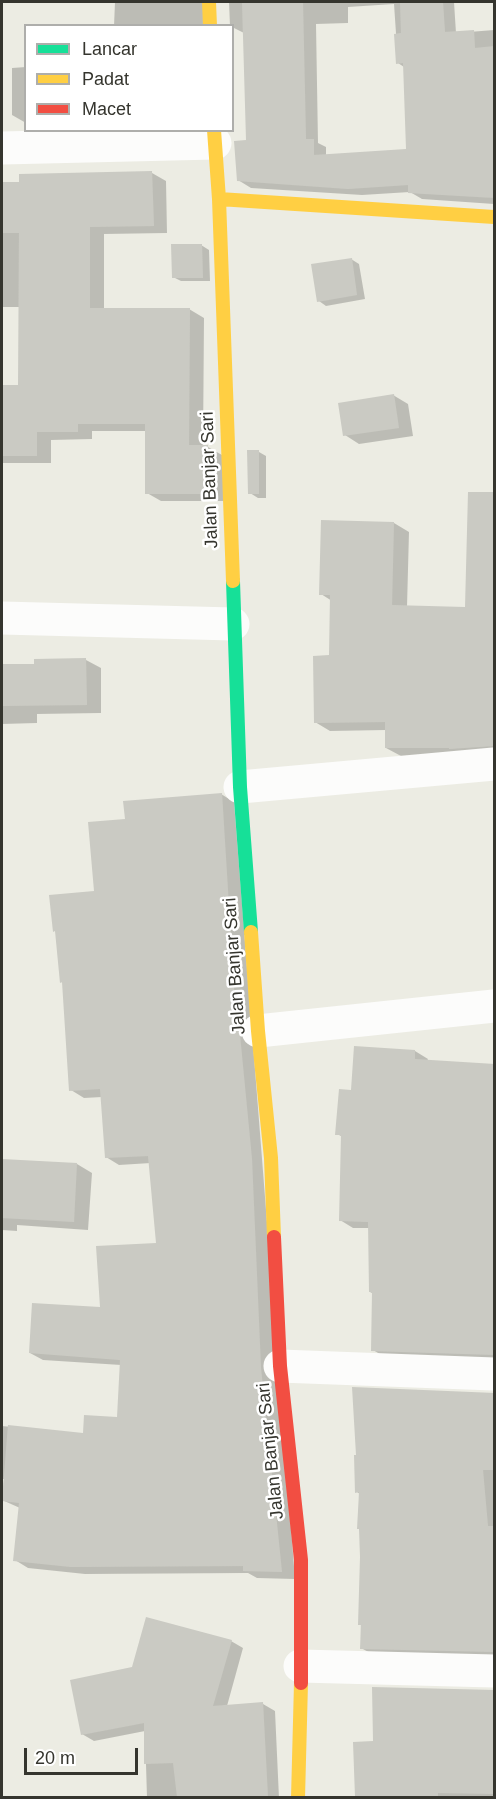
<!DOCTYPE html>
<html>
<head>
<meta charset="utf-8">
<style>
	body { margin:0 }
	#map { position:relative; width:496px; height:1799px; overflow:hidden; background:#ecece3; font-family:Arial,sans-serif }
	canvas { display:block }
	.frame { position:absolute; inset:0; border:3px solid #35352e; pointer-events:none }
	.legend { position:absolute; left:24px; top:24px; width:210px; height:108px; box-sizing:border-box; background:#fff; border:2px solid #aeaeab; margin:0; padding:8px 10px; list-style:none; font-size:18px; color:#35352e }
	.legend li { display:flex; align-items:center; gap:12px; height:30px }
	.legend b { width:30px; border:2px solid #aeaeab }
	.scale { position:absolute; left:24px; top:1748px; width:114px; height:27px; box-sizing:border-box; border:3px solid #35352e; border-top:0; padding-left:8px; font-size:18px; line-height:21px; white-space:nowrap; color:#35352e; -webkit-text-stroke:4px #fff; paint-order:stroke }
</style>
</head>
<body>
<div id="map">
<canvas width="496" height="1799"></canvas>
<div class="frame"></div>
<ul class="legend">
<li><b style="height:8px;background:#16e098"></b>Lancar</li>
<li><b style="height:8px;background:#ffcf43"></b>Padat</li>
<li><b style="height:8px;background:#f24e42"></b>Macet</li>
</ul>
<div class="scale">20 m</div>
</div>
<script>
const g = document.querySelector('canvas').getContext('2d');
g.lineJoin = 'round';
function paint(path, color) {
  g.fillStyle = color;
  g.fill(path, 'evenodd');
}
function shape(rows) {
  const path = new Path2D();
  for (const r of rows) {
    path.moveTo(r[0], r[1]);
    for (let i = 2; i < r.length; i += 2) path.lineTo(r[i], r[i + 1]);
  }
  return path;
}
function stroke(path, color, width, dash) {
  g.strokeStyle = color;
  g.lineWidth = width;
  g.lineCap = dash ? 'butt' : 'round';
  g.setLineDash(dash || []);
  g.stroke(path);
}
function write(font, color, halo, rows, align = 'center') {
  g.font = font + ' Arial,sans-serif';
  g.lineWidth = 5;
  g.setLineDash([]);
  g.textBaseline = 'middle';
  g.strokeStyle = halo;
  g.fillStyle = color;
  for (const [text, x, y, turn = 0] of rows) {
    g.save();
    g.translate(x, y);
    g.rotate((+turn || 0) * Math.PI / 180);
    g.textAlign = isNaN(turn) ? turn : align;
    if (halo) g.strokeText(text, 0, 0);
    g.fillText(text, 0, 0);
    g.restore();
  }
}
const shadow = shape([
	[115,2,207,2,205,26,114,26],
	[229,2,454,2,456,33,494,30,494,204,422,199,410,192,362,195,251,188,238,180,248,142,244,33,230,26],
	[394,4,398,63,404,67,408,151,326,156,326,147,318,143,316,24,348,23,348,7],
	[26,67,26,123,12,115,12,68],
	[152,173,166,181,167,233,104,234,104,310,189,309,204,318,203,447,208,447,222,455,224,501,161,501,147,493,147,431,92,431,92,439,51,440,51,463,2,463,2,387,20,387,19,307,2,307,2,184],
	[201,245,209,250,210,281,181,281,173,277],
	[351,259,359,264,365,299,326,306,319,301],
	[393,395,408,404,413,436,359,444,345,435],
	[259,452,266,456,266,498,258,498,250,493],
	[323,521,394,523,409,532,407,607,466,608,494,526,494,755,401,756,386,748,386,730,330,731,315,722,330,657,332,601,321,594],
	[86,660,101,668,101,713,37,714,37,723,2,724,2,666,35,666],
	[221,794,234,802,295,1579,257,1578,248,1573,85,1574,28,1568,15,1560,20,1508,2,1500,4,1479,2,1479,2,1426,84,1434,118,1419,121,1365,43,1360,30,1353,102,1309,158,1244,151,1163,119,1165,106,1157,102,1097,84,1098,71,1090,64,983,61,982,95,893,126,820],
	[415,1051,428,1059,427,1061,494,1065,494,1361,385,1357,373,1350,374,1294,370,1292,369,1228,353,1228,340,1220,343,1137,337,1134,352,1092],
	[2,1161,77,1164,92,1173,88,1230,17,1225,17,1231,2,1230],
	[494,1394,494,1658,374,1655,361,1648,360,1494,357,1492],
	[231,1641,243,1648,227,1706,263,1704,275,1711,279,1798,147,1798,145,1731,94,1741,82,1734,134,1668],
	[494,1691,494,1798,357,1798,354,1743,375,1742]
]);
const building = shape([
	[242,2,303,2,306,139,314,139,314,155,406,149,403,63,396,64,394,34,401,33,400,2,443,2,445,32,474,30,475,48,495,46,495,198,408,193,408,185,348,189,237,181,234,141,246,140],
	[152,171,154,226,90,227,90,308,190,308,189,445,208,445,211,494,145,494,145,424,78,424,78,432,37,432,37,456,2,456,2,385,18,385,19,233,2,233,2,182,19,182,19,174],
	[171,244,202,244,203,278,172,278],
	[352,258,357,295,317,302,311,264],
	[394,394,399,428,343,436,338,403],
	[247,450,259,450,259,494,248,494],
	[468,492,495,492,494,746,449,749,449,748,385,748,385,722,314,723,313,656,329,655,330,595,319,595,321,520,394,522,392,605,465,607],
	[86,658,87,705,2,706,2,664,34,664,34,659],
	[222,793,235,1004,237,1004,252,1159,261,1368,282,1572,243,1571,243,1566,71,1567,13,1561,19,1503,2,1501,8,1425,83,1433,84,1415,117,1417,120,1360,29,1353,32,1303,100,1307,96,1246,156,1243,148,1156,105,1158,100,1089,69,1091,62,982,60,983,55,931,53,932,49,895,94,891,88,822,125,819,123,801],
	[354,1046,415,1050,415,1059,495,1064,495,1355,371,1351,372,1292,369,1292,368,1222,339,1221,341,1135,335,1135,339,1089,351,1090],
	[2,1159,77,1163,74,1222,2,1218],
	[352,1387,495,1393,495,1470,483,1470,488,1526,495,1526,495,1652,360,1649,361,1625,358,1625,360,1557,359,1529,357,1529,359,1492,355,1493,354,1455,356,1455],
	[146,1617,232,1640,213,1706,263,1702,268,1797,177,1797,173,1763,144,1764,144,1723,81,1735,70,1680,132,1667],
	[372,1687,495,1690,495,1794,438,1793,438,1796,355,1797,353,1742,373,1741]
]);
const street = shape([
	[2,148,215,143],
	[2,618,233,624],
	[240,787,494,764],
	[258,1031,494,1006],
	[280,1366,494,1374],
	[300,1666,494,1671]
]);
const fast = shape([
	[233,581,240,787,251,932]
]);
const slow = shape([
	[209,2,210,26],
	[214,130,219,199,233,581],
	[219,199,494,217],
	[251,932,258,1031,271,1158,274,1237],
	[298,1798,301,1683]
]);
const jam = shape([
	[274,1237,280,1366,301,1560,301,1683]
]);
const streetNames = [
	["Jalan Banjar Sari",210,480,-92],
	["Jalan Banjar Sari",235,966,-94],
	["Jalan Banjar Sari",271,1451,-96]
];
paint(shadow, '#0003');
paint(building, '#cacac3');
stroke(street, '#fcfcfb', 33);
stroke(fast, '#16e098', 14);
stroke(slow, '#ffcf43', 14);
stroke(jam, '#f24e42', 14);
write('18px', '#35352e', '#fff', streetNames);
</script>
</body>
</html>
